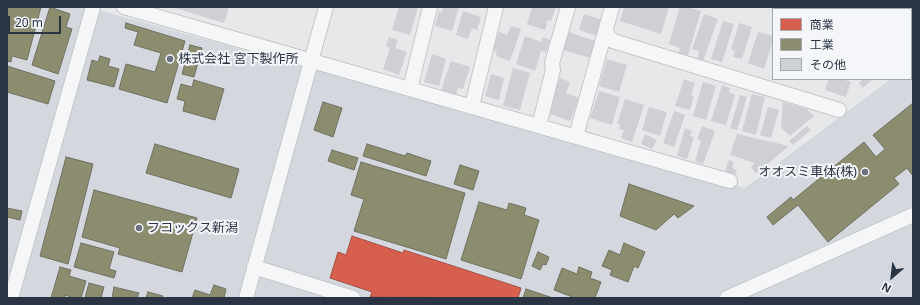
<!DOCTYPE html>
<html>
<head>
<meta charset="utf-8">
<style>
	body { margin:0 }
	#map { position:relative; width:920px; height:305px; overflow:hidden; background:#e6e8ea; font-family:"Noto Sans","Noto Sans JP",sans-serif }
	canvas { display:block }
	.frame { position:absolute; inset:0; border:8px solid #2b3445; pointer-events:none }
	.legend { position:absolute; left:772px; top:8px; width:140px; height:72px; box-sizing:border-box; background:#f4f6f9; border:1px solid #a4a8b1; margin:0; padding:5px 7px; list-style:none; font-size:12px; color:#2b3445 }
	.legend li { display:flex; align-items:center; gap:8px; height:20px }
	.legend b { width:20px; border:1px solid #a4a8b1 }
	.north { position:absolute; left:872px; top:257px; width:40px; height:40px; -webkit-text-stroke:3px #f4f6f9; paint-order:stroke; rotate:208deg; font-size:11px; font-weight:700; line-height:16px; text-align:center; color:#2b3445 }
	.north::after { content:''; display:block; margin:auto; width:14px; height:18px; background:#2b3445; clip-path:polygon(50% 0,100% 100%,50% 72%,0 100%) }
	.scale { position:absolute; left:8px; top:16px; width:53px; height:18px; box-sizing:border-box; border:2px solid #2b3445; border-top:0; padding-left:5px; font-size:12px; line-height:14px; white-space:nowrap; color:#2b3445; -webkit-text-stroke:3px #f4f6f9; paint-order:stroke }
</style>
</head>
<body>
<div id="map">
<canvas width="920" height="305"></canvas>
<div class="frame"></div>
<ul class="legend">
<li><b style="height:11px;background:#d6604d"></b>商業</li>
<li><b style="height:11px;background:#8c8c6e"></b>工業</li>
<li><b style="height:11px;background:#ced0d3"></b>その他</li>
</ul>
<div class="north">N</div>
<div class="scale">20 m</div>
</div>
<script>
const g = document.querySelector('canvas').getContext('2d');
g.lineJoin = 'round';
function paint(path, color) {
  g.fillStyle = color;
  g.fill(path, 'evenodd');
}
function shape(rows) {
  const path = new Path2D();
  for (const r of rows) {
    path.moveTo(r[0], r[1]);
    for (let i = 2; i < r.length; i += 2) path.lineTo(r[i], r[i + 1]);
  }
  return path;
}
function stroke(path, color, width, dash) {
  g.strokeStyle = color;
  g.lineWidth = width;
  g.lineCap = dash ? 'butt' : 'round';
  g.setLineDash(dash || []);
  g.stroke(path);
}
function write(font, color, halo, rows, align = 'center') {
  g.font = font + ' "Noto Sans","Noto Sans JP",sans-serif';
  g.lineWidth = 4;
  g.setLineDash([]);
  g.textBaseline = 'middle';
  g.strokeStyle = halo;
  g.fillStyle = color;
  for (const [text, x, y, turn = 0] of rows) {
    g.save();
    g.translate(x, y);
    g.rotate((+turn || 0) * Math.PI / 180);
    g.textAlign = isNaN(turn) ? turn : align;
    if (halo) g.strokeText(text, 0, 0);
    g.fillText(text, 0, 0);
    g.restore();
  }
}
const built = shape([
	[7,7,87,7,745,188,891,79,911,79,911,64,913,62,913,298,7,298]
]);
const shops = shape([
	[352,236,403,253,404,250,521,288,518,298,370,297,372,292,330,278,338,252,346,255,352,236]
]);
const industry = shape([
	[7,7,41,7,27,60,12,56,11,62,7,61,7,7],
	[50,7,70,14,66,27,72,29,58,74,32,65,50,7],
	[126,23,185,41,167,103,119,89,126,64,155,72,161,53,134,45,138,32,125,28,126,23],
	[190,45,202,48,194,77,182,74,190,45],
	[100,56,110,59,108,66,119,69,114,87,87,80,92,60,98,62,100,56],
	[7,66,55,81,48,104,7,92,7,66],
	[194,80,224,89,215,120,183,111,185,101,177,99,181,84,192,87,194,80],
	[323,102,342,108,333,137,314,130,323,102],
	[913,103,913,176,907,168,894,178,899,184,828,242,798,205,773,225,767,217,791,197,793,200,864,142,876,157,885,149,873,135,913,103],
	[155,144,239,169,231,198,146,173,155,144],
	[367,144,405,156,407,153,431,161,426,176,363,156,367,144],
	[332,150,358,158,354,170,328,161,332,150],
	[66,157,93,164,68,264,40,256,66,157],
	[361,162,465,193,446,259,354,231,364,199,351,195,361,162],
	[460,165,479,171,473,190,454,184,460,165],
	[629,184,694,206,678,218,674,214,656,230,620,216,629,184],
	[94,190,197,218,182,272,118,254,120,248,82,237,94,190],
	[479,202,507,210,509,203,526,208,524,215,539,220,521,279,461,260,479,202],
	[7,208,22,211,20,220,7,217,7,208],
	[81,243,114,252,109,269,116,271,114,278,74,267,81,243],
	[624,243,645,252,638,268,634,266,628,282,610,275,612,270,602,266,609,250,620,255,624,243],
	[538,252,549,257,546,265,543,264,540,270,532,266,538,252],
	[60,267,71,270,69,276,86,281,81,298,74,298,65,295,65,298,51,298,60,267],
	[579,267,592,272,590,278,601,282,595,298,575,298,554,290,562,268,577,274,579,267],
	[89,283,104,287,101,298,85,298,89,283],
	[214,285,226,289,224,298,192,298,195,290,210,295,214,285],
	[114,287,139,293,137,298,112,298,114,287],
	[526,289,553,298,523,298,526,289],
	[148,292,163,296,162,298,146,298,148,292]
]);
const building = shape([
	[172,7,229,7,224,23],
	[399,7,418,7,410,35,392,30],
	[443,7,459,7,452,31,435,26,439,11,442,12],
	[532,7,556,7,551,21,548,20,545,30,527,24],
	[624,7,669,7,661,34,620,21],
	[680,7,686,7,701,11,687,58,677,56,680,48,669,44],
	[463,11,481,17,477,30,472,28,468,39,456,35],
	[584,14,602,20,597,36,579,30],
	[704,14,718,19,703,61,697,59,699,51,692,49],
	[723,21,734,24,722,62,711,59],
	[739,23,752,27,742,59,733,57,735,51,731,50],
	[511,26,521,29,510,61,496,56,497,52,493,50,499,32,507,35],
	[569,32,595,41,590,58,563,50],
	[758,32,773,36,773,40,764,69,748,63],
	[525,36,541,42,543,37,550,40,546,52,541,51,535,71,516,64],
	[389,37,398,40,395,48,407,52,399,75,383,69,390,48,386,46],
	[432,54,446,59,439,86,424,82],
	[607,59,627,65,619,92,599,86],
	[451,61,470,67,463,89,458,88,456,95,441,90],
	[513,68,530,73,520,110,503,106],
	[491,74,504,78,499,100,485,96],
	[560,78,570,82,566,93,579,98,570,121,547,113],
	[684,79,695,83,691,96,694,97,690,110,675,106],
	[829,79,842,79,851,82,846,97,825,90],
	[863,79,873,79,863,88,859,83],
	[703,82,716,86,706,120,693,116],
	[722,85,730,88,729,92,735,95,726,125,711,121],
	[599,91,620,97,612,125,590,118],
	[752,94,765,97,756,135,742,131],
	[740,95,747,97,737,130,730,128],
	[625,99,644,105,632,142,621,138,624,130,619,129,620,124,617,124],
	[783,102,807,109,814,116,790,136,781,128],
	[649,107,667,112,660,136,642,130],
	[768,107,779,110,771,138,760,135],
	[674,111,685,115,674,147,663,143],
	[702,126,715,131,703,164,695,161,701,141,697,139],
	[807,126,811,130,793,145,789,141],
	[685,128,692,131,690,136,694,137,687,159,677,156],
	[645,134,657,140,652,149,641,144],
	[737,134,789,146,756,174,751,167,755,163,730,155],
	[729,160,734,162,732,168,737,170,735,175,725,171]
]);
const minor = shape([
	[124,7,730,181],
	[605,32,613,41,839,110],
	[410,89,430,7],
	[472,106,496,7],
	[539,126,553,70,552,63,568,7],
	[576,136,612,7],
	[254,267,353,298],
	[11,298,93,7],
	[246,298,326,7],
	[727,298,913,215]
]);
const primary = shape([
	[841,7,851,9],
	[911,21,913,21]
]);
const markers = [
	[170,59,4,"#6c737f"],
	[865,172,4,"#6c737f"],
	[139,228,4,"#6c737f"]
];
const poiNames = [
	["株式会社 宮下製作所",178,59],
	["オオスミ車体(株)",857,172,"right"],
	["フコックス新潟",147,228]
];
paint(built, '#d4d7dd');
paint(shops, '#d6604d');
stroke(shops, '#a3534b', 1);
paint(industry, '#8c8c6e');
stroke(industry, '#6f7262', 1);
paint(building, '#ced0d3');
stroke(minor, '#c4c6c8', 16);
stroke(primary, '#c2c5c8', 24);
stroke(minor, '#f5f6f7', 14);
stroke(primary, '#f8f8f8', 22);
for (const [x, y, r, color] of markers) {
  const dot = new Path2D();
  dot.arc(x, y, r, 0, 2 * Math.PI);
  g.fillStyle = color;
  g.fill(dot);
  stroke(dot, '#f4f6f9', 1.5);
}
write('13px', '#2b3445', '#f4f6f9', poiNames, 'left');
</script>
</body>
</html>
